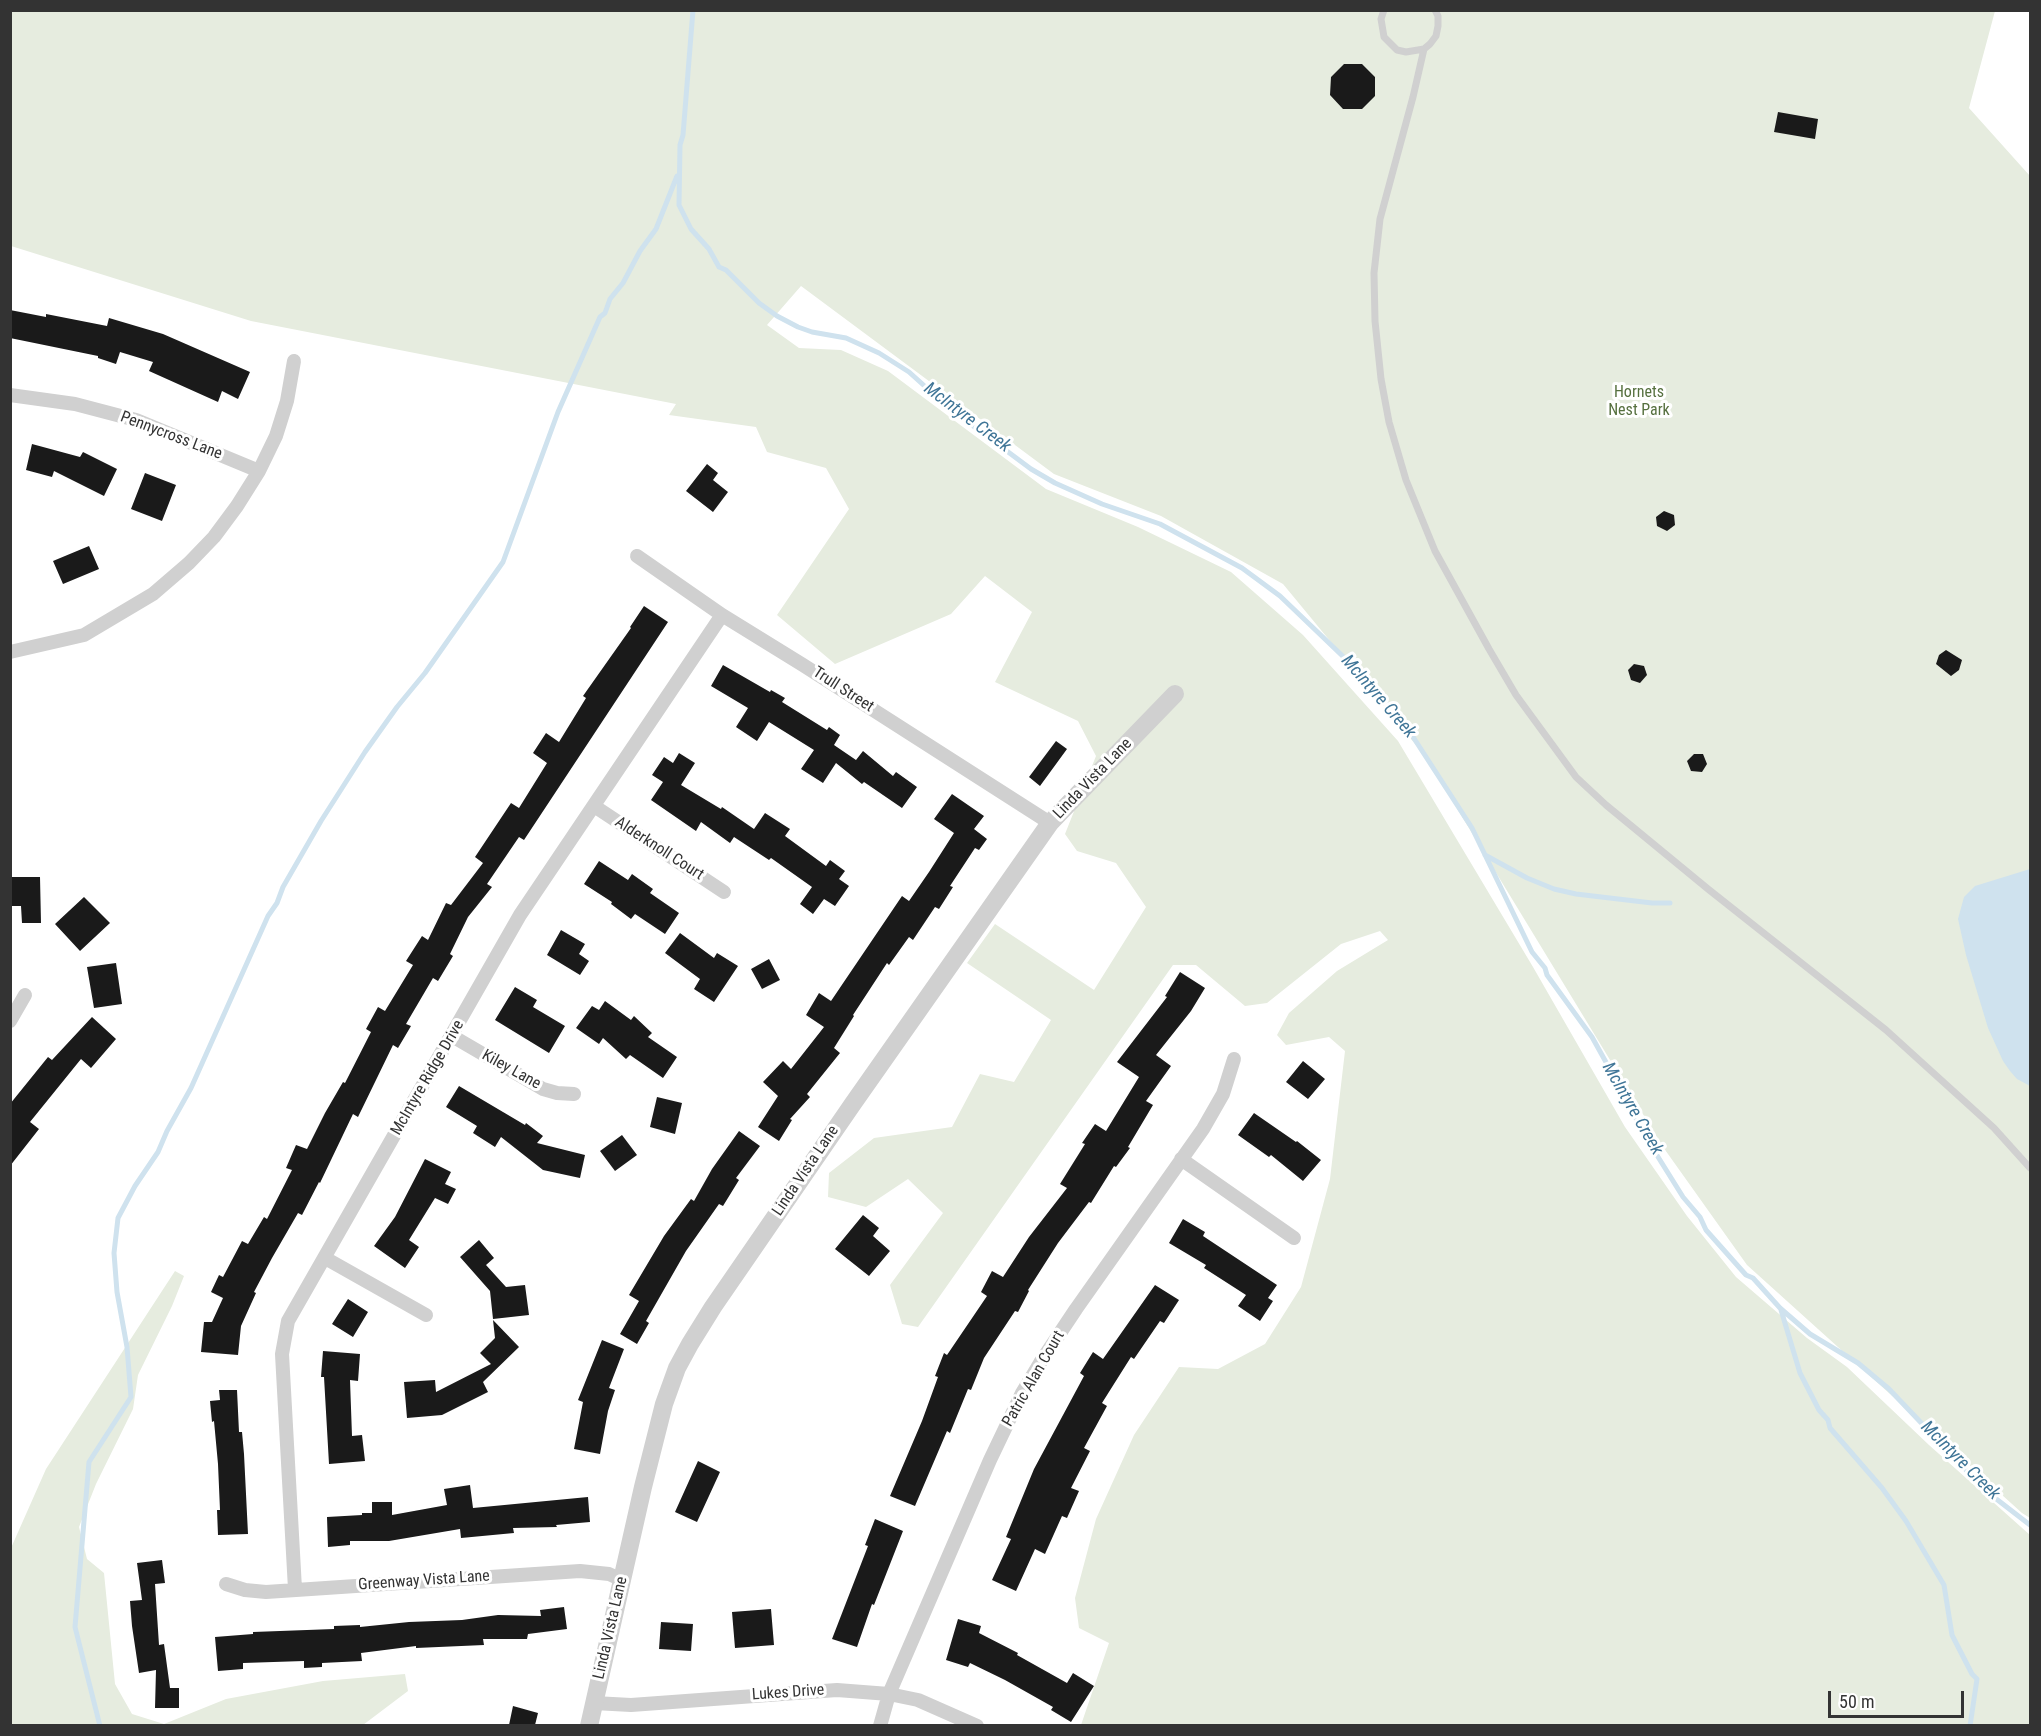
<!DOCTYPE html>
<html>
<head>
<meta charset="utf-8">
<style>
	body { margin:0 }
	#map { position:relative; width:2041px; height:1736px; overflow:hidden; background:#fff; font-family:"Roboto Condensed",sans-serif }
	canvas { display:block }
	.frame { position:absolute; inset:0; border:12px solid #333; pointer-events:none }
	.scale { position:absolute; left:1828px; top:1691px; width:136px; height:27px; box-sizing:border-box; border:3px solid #333; border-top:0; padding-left:8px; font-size:18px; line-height:21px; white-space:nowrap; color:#333; -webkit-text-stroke:4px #fff; paint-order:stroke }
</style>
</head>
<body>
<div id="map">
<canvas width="2041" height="1736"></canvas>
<div class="frame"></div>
<div class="scale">50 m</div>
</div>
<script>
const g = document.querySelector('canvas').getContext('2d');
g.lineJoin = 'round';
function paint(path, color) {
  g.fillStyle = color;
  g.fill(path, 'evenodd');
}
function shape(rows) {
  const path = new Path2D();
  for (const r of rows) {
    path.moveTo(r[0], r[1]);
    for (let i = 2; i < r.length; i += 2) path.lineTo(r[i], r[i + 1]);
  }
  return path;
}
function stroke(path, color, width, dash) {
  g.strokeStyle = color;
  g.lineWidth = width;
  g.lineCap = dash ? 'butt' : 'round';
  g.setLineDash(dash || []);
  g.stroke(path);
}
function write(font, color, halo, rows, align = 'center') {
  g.font = font + ' "Roboto Condensed",sans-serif';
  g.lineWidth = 6;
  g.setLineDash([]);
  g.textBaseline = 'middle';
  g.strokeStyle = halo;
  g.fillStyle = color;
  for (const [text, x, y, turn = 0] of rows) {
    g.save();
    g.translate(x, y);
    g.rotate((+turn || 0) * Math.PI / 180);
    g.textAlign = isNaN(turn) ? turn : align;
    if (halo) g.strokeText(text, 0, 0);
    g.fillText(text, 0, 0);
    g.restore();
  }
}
const green = shape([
	[10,11,1995,11,1969,108,2030,176,2030,1518,2022,1513,1747,1265,1663,1147,1425,756,1283,584,1161,516,1054,474,801,286,767,325,799,348,841,350,888,371,1046,489,1138,527,1231,572,1303,635,1398,741,1533,967,1625,1127,1687,1216,1736,1277,1807,1338,1847,1367,1929,1445,2030,1535,2030,1725,1081,1725,1109,1643,1079,1628,1075,1598,1096,1519,1134,1435,1179,1367,1218,1369,1265,1344,1301,1287,1330,1179,1345,1051,1329,1037,1286,1045,1277,1035,1289,1013,1337,971,1388,940,1380,931,1341,944,1267,1003,1245,1006,1196,965,1173,965,918,1327,902,1324,890,1285,943,1213,908,1179,866,1207,828,1197,829,1173,874,1138,952,1127,980,1074,1014,1082,1051,1020,967,963,995,924,1094,990,1146,907,1116,863,1077,851,1065,834,1096,756,1078,721,995,682,1032,612,985,576,951,614,835,664,777,615,849,509,826,468,767,452,756,427,669,415,676,404,251,321,11,246],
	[175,1271,184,1276,172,1306,138,1375,133,1409,96,1484,79,1527,87,1559,104,1573,115,1684,132,1714,164,1724,226,1699,323,1681,405,1674,408,1691,363,1725,11,1725,11,1548,46,1469]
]);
const water = shape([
	[2030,869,2030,1086,2017,1079,2010,1071,2003,1061,1988,1028,1966,955,1958,919,1964,897,1975,886]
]);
const stream = shape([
	[693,10,683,135,680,145,679,205,691,229,709,249,719,267,726,270,759,303,777,316,798,327,812,332,846,338,879,353,909,372,949,408,1031,469,1055,483,1102,504,1160,524,1242,568,1280,596,1353,666,1406,726,1472,828,1532,952,1545,968,1547,975,1592,1037,1632,1109,1640,1128,1683,1197,1700,1217,1706,1230,1746,1275,1753,1278,1780,1308,1810,1334,1858,1363,1889,1389,1986,1491,2030,1525],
	[1485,855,1527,878,1554,889,1576,894,1652,903,1670,903],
	[1781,1310,1800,1373,1819,1410,1828,1420,1830,1428,1882,1488,1906,1521,1944,1585,1952,1635,1972,1674,1977,1679,1970,1726],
	[100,1726,75,1627,89,1462,131,1397,127,1347,117,1292,114,1253,118,1218,135,1186,158,1152,167,1131,191,1088,268,916,277,903,283,887,321,821,365,752,397,707,425,673,503,562,558,412,600,317,605,313,610,299,623,283,640,251,656,229,677,176]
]);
const building = shape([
	[1344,64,1362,64,1375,77,1375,96,1362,109,1343,109,1330,95,1331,77],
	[1778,112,1818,119,1815,139,1774,132],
	[10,310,46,317,46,314,107,326,109,318,163,334,250,372,238,399,222,391,218,402,149,371,153,362,120,352,116,364,98,358,98,356,10,338],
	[32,444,80,457,83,452,117,469,104,496,54,471,52,477,26,470],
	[707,464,718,473,713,480,728,492,713,512,686,491],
	[145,473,176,485,162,521,131,509],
	[1664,511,1674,515,1675,525,1667,531,1657,526,1656,517],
	[89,546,99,569,63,584,53,561],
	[644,606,668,622,524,840,519,837,487,884,492,887,468,917,450,954,453,956,438,981,433,978,406,1024,411,1026,398,1048,393,1045,358,1117,353,1114,320,1183,319,1182,302,1215,298,1213,272,1258,254,1292,256,1293,241,1326,238,1355,201,1352,204,1322,212,1322,223,1298,211,1292,219,1275,223,1277,242,1241,248,1244,264,1217,267,1219,292,1170,286,1168,296,1145,307,1149,325,1113,343,1082,345,1083,371,1032,366,1029,378,1007,385,1011,413,965,406,961,422,936,428,940,446,903,451,905,483,863,475,857,511,803,519,808,547,763,533,753,546,733,559,742,586,698,583,696,631,628,630,627],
	[1946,650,1962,660,1959,670,1951,676,1936,664,1939,655],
	[1634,664,1644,666,1647,675,1640,683,1631,680,1628,670],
	[723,665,770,692,771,690,785,698,782,702,827,730,829,727,840,735,834,745,856,760,863,751,893,776,896,772,917,787,902,808,864,782,862,784,836,763,823,783,801,769,814,750,769,722,757,741,736,727,748,708,711,686],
	[1056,741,1067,749,1040,786,1029,777],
	[679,753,695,763,681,785,721,809,722,807,754,829,765,813,790,829,785,836,826,866,830,860,845,871,839,879,849,886,835,906,824,899,813,914,800,904,812,887,771,858,769,860,734,837,730,843,701,822,696,831,651,800,663,782,652,775,664,757,673,763],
	[1694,754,1703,754,1707,764,1702,772,1691,771,1687,761],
	[952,794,984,816,974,829,987,839,979,850,975,848,950,886,953,887,939,909,935,907,913,940,909,937,889,965,887,963,853,1015,854,1016,834,1048,840,1053,807,1094,810,1097,790,1119,792,1120,779,1141,758,1127,778,1096,763,1082,783,1061,791,1069,824,1027,806,1015,819,993,831,1001,902,896,909,901,929,872,954,833,934,819],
	[599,861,628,880,632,874,653,889,650,893,679,913,665,934,635,914,631,919,611,904,612,902,584,884],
	[10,877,40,877,41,923,22,923,21,906,10,906],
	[84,897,110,923,80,951,55,924],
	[561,930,585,944,579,954,589,961,580,975,547,955],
	[680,933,714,958,717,953,738,966,714,1002,694,989,700,979,665,953],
	[769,959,780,980,762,989,751,969],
	[116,963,122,1004,94,1008,87,967],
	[1180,972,1205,988,1191,1011,1156,1055,1171,1066,1146,1101,1153,1105,1128,1147,1130,1148,1116,1167,1114,1166,1091,1203,1089,1202,1058,1243,1028,1290,1029,1291,1018,1312,1015,1311,984,1358,971,1390,968,1389,950,1433,947,1431,915,1506,890,1496,922,1421,938,1377,935,1376,944,1353,947,1355,987,1296,981,1292,992,1271,1003,1277,1029,1237,1067,1188,1060,1184,1085,1144,1082,1143,1095,1124,1106,1131,1139,1077,1117,1062,1167,997,1165,996],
	[515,987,537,1000,533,1007,565,1026,549,1053,495,1020],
	[605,1001,631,1020,634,1016,652,1033,648,1037,677,1057,663,1078,630,1055,626,1059,603,1038,599,1044,576,1028,592,1006,599,1010],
	[92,1017,116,1039,91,1068,81,1059,30,1122,39,1129,10,1166,10,1104,48,1057,52,1060],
	[1303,1061,1325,1079,1308,1099,1286,1082],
	[459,1086,525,1125,526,1123,543,1136,537,1143,585,1155,580,1178,543,1170,501,1137,495,1147,473,1133,477,1126,446,1107],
	[657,1097,682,1103,675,1134,650,1127],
	[1254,1113,1296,1142,1297,1141,1321,1160,1303,1181,1271,1155,1269,1157,1238,1135],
	[739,1131,760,1146,736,1178,739,1180,723,1206,719,1204,686,1251,646,1321,649,1323,637,1344,620,1334,639,1301,629,1295,664,1236,691,1199,694,1201,712,1169],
	[622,1135,637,1155,615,1171,600,1151],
	[425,1159,451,1172,445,1184,456,1189,448,1204,435,1198,409,1240,419,1247,405,1268,374,1246,395,1217],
	[863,1215,879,1228,873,1236,890,1251,869,1276,835,1249],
	[1183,1219,1205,1232,1203,1236,1277,1285,1268,1298,1273,1301,1260,1321,1238,1306,1246,1295,1204,1268,1206,1265,1169,1243],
	[479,1240,494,1258,486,1265,506,1287,525,1285,529,1315,493,1319,490,1291,460,1257],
	[1155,1285,1179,1300,1164,1323,1160,1321,1134,1359,1131,1357,1102,1403,1107,1406,1084,1448,1090,1451,1071,1488,1079,1491,1067,1518,1062,1516,1045,1554,1035,1549,1016,1591,992,1580,1011,1539,1006,1537,1034,1469,1084,1376,1080,1373,1093,1352,1103,1359],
	[348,1299,368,1312,353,1337,332,1324],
	[493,1320,519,1347,483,1382,488,1392,442,1415,407,1418,404,1382,435,1380,436,1392,491,1364,480,1353,495,1338],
	[602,1340,624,1349,609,1388,615,1390,608,1411,600,1454,574,1449,583,1402,578,1400],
	[323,1351,360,1354,358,1381,350,1380,352,1436,362,1435,365,1461,329,1464,324,1377,321,1377],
	[219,1390,237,1390,239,1432,242,1432,244,1454,248,1534,218,1535,217,1510,220,1510,218,1464,214,1421,212,1422,210,1401,220,1400],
	[698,1461,720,1472,697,1522,675,1512],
	[470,1485,473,1508,588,1497,590,1522,556,1525,557,1527,513,1528,514,1533,461,1538,460,1529,389,1541,350,1541,350,1545,328,1547,327,1517,362,1515,362,1513,372,1513,372,1502,392,1502,392,1515,447,1505,444,1489],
	[875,1519,903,1531,874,1605,872,1604,857,1647,832,1639,868,1546,865,1545],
	[162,1560,165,1583,155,1584,159,1645,164,1644,170,1688,179,1688,179,1708,155,1708,156,1670,139,1673,132,1626,130,1601,142,1600,137,1563],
	[564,1607,567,1629,528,1634,527,1639,483,1639,484,1645,416,1648,416,1646,361,1653,362,1661,322,1663,322,1667,304,1668,304,1661,243,1663,243,1669,218,1671,215,1637,253,1634,253,1632,334,1629,334,1626,360,1625,360,1627,409,1622,462,1620,498,1615,541,1616,540,1610],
	[771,1609,774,1645,735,1648,732,1612],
	[958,1619,981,1626,979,1633,1018,1653,1017,1655,1067,1683,1073,1673,1094,1686,1071,1722,1051,1710,1053,1707,1005,1680,970,1663,968,1667,946,1660],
	[661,1622,693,1624,691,1651,659,1649],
	[513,1706,538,1713,535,1725,509,1725]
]);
const service = shape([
	[1384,10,1381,19,1384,37,1397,50,1406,52,1424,49,1430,44,1436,36,1438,26,1438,16,1435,10],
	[1424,49,1413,97,1380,219,1374,273,1375,321,1381,379,1389,422,1406,480,1435,551,1489,649,1516,695,1576,777,1606,805,1708,889,1886,1030,1994,1128,2030,1168]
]);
const minor = shape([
	[10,395,75,404,136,420,259,471],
	[637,556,722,615,803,665,1050,823],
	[10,652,84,635,153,594,189,563,214,537,237,506,259,471,276,436,287,401,294,361],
	[594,806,724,892],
	[10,1021,25,995],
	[452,1036,543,1089,557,1093,574,1094],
	[1181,1159,1294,1238],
	[325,1258,426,1315],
	[226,1584,245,1590,266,1592,580,1571,609,1574,622,1580],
	[295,1589,282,1354,288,1321,520,915,722,615],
	[594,1703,631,1705,837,1690,889,1694,918,1700,977,1726],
	[880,1726,889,1694,990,1460,1022,1393,1040,1363,1076,1309,1203,1129,1223,1094,1234,1059]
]);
const tertiary = shape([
	[589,1726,643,1487,664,1404,677,1368,690,1344,713,1307,852,1105,1050,823,1175,694]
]);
const parkNames = [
	["Hornets",1639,393],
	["Nest Park",1639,411]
];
const streetNames = [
	["Pennycross Lane",171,436,21],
	["Trull Street",843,690,33],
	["Linda Vista Lane",1093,779,-46],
	["Alderknoll Court",659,849,33],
	["Kiley Lane",511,1070,29],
	["McIntyre Ridge Drive",428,1078,-60],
	["Linda Vista Lane",806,1171,-56],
	["Patric Alan Court",1034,1379,-60],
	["Greenway Vista Lane",424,1581,-4],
	["Linda Vista Lane",611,1628,-77],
	["Lukes Drive",788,1693,-4]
];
const waterNames = [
	["McIntyre Creek",967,418,37],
	["McIntyre Creek",1378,697,49],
	["McIntyre Creek",1632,1109,60],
	["McIntyre Creek",1960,1461,45]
];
paint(green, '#e6ecdf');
paint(water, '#cfe2ee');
stroke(stream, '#cfe2ee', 5);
paint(building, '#1a1a1a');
stroke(service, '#d0d0d0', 7);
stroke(minor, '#d0d0d0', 14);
stroke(tertiary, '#d0d0d0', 18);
write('16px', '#56703f', '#fff', parkNames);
write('16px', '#333', '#fff', streetNames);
write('italic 18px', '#3f7597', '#fff', waterNames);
</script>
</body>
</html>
